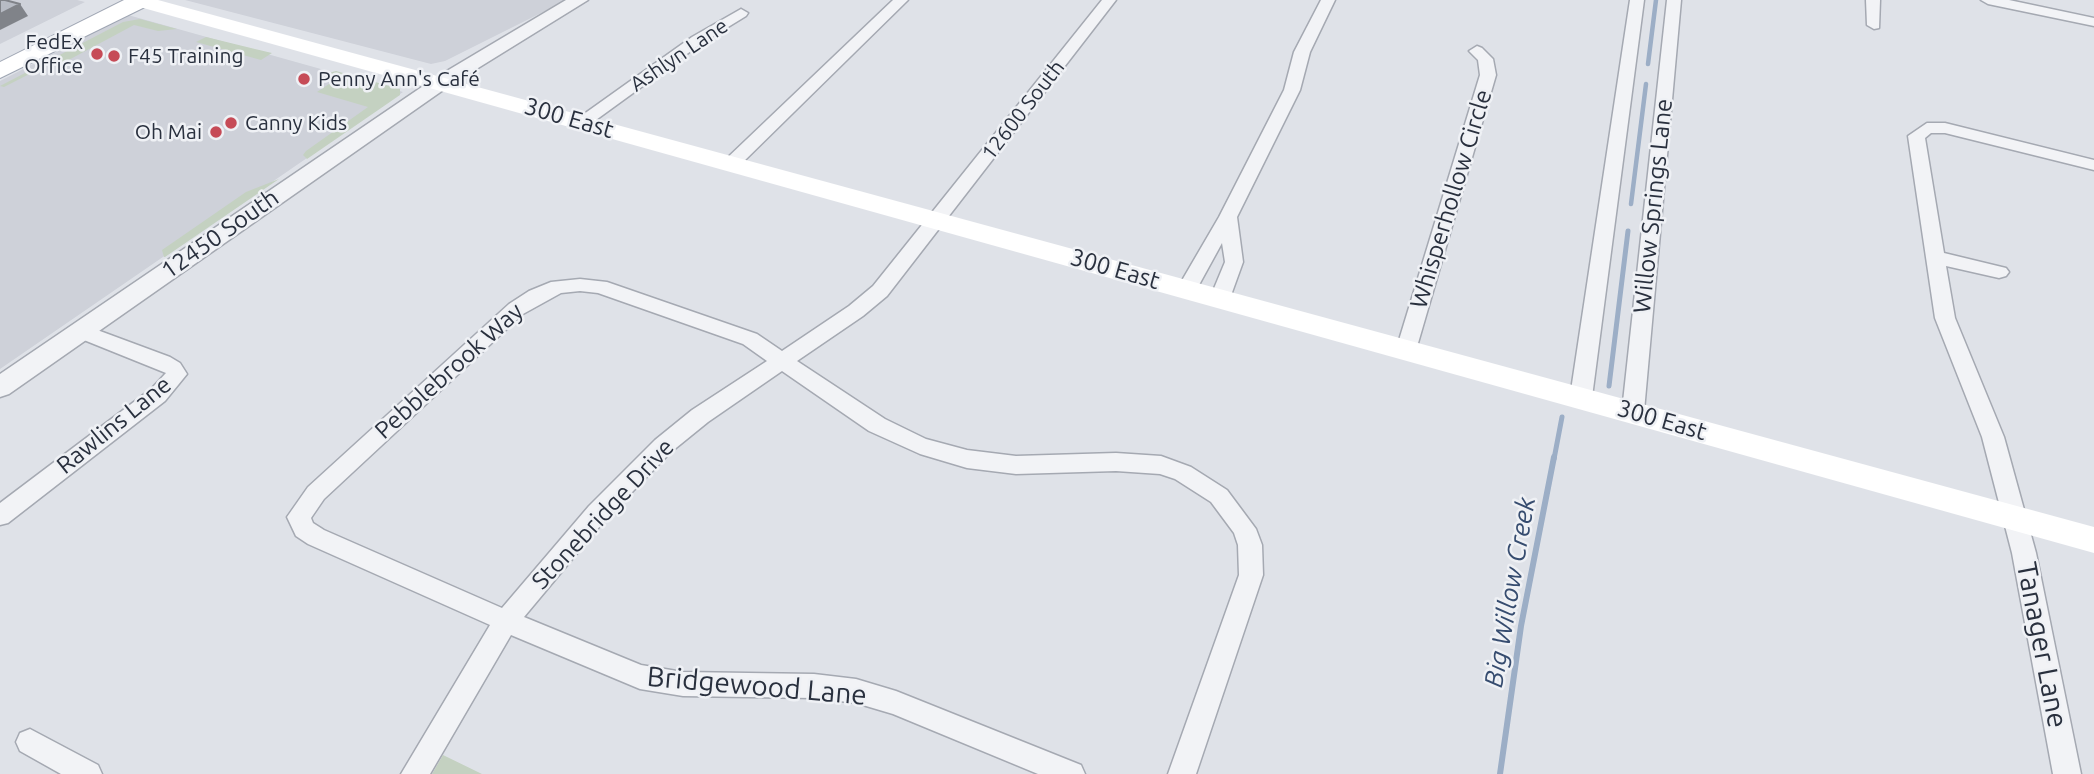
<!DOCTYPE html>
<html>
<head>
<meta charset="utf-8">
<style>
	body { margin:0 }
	canvas { display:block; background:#dfe2e8 }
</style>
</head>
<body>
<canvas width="2094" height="774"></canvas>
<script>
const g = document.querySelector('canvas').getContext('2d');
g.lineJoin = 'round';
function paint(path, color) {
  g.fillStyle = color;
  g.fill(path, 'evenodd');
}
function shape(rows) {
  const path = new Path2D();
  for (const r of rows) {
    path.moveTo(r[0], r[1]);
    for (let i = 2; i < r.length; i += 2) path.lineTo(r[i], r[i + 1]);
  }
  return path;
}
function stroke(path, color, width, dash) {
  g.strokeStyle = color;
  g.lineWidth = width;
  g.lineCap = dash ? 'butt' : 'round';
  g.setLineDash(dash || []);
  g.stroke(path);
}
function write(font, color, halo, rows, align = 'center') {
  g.font = font + ' Ubuntu,sans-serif';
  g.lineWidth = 5;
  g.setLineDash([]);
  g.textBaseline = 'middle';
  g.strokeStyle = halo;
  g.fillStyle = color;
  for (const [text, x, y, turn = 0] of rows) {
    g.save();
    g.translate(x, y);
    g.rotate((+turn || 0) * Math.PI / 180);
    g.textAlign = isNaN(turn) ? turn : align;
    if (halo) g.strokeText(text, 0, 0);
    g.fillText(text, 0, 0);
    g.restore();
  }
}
const built = shape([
	[0,0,77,0,85,2,0,44],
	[185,0,567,0,445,61,431,64],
	[128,15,403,92,0,369,0,81]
]);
const green = shape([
	[140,19,177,29,158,31,134,25,63,63,55,61,4,87,0,86,123,22],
	[206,37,255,49,272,53,261,60,196,42],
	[336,71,400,89,400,95,307,159,303,155,306,151,368,107,317,92,338,78,325,74],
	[279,179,165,257,164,257,162,250,246,192],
	[443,755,482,774,432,774]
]);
const streamFar2 = shape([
	[1648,64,1656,0],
	[1631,204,1646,84]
]);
const streamFar1 = shape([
	[1609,386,1628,231],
	[1554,459,1562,417]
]);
const stream = shape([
	[1500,774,1521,626,1554,457]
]);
const minor = shape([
	[893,0,908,0,738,167,726,167,723,163,726,159,893,0],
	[1102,0,1116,0,887,296,863,316,797,361,885,419,926,439,967,450,1016,456,1116,453,1161,456,1191,467,1227,490,1256,529,1262,545,1263,575,1196,774,1168,774,1239,575,1238,545,1234,533,1211,502,1175,479,1160,474,1116,471,1016,474,967,468,920,454,869,431,782,371,708,422,671,452,605,520,524,617,641,665,683,672,814,674,856,679,896,691,1081,765,1085,774,1038,774,893,714,856,703,814,698,683,696,640,689,511,635,430,774,401,774,490,625,308,544,296,536,287,517,308,487,509,304,529,291,551,282,580,279,607,282,757,334,782,351,849,306,873,286,1102,0],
	[580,291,598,293,743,344,767,361,692,410,655,440,589,506,502,608,324,530,313,523,311,518,324,499,523,314,561,293,580,291],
	[1321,0,1335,0,1310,52,1300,90,1237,217,1243,262,1230,298,1227,303,1220,305,1213,303,1210,298,1225,262,1222,243,1194,294,1180,294,1177,289,1219,217,1284,90,1294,52,1321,0],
	[1630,0,1644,0,1592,397,1588,403,1581,405,1574,403,1570,397,1630,0],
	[1667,0,1681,0,1644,411,1641,417,1633,419,1625,417,1622,411,1667,0],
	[1866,0,1880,0,1879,28,1874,29,1867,25,1866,0],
	[1981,0,2009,0,2094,18,2094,26,1988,4,1981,0],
	[741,9,748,13,746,16,702,43,589,125,577,125,575,122,577,119,692,37,741,9],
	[1477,46,1482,48,1493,59,1496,75,1416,350,1413,355,1406,357,1399,355,1396,350,1480,75,1478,60,1469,51,1477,46],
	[1927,123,1945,123,2094,160,2094,170,1945,133,1931,133,1925,138,1944,253,2006,268,2009,272,2006,276,1999,278,1946,266,1955,318,2004,437,2036,553,2081,774,2053,774,2012,553,1982,437,1935,318,1908,136,1927,123],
	[81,324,170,357,180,363,187,374,165,401,8,523,0,525,0,503,151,389,166,373,74,336,71,331,74,326,81,324],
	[30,729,98,765,102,774,61,774,20,751,16,742,20,733,30,729]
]);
const tertiary = shape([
	[566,0,588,0,449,86,9,394,0,397,0,374,435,78,566,0]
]);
const secondary = shape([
	[126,0,158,0,2094,527,2094,553,129,4,126,0]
]);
const primary = shape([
	[124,0,152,0,149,5,0,78,0,62,124,0]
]);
const shadedWall = shape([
	[20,4,28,16,0,30,0,14]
]);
const building = shape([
	[0,0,5,0,20,4,0,14,0,0]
]);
const markers = [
	[97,54,7,"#c64b57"],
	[114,56,7,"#c64b57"],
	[304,79,7,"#c64b57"],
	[231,123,7,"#c64b57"],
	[216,132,7,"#c64b57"]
];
const farPoinames = [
	["FedEx",83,42,"right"],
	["Office",83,66,"right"],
	["F45 Training",128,56],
	["Penny Ann's Café",318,79],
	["Canny Kids",245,123],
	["Oh Mai",202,132,"right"]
];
const farStreetnames = [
	["Ashlyn Lane",679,55,-34],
	["12600 South",1023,110,-52]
];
const streetNames = [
	["300 East",569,118,16],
	["Whisperhollow Circle",1451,199,-73],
	["Willow Springs Lane",1653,206,-84],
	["12450 South",220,234,-35],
	["300 East",1115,269,16],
	["Pebblebrook Way",449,371,-42],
	["300 East",1662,420,16],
	["Rawlins Lane",114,425,-39],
	["Stonebridge Drive",603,514,-47]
];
const waterNames = [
	["Big Willow Creek",1510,592,-80]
];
const nearStreetnames = [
	["Tanager Lane",2042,645,79],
	["Bridgewood Lane",757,686,5]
];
paint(built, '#ced1d9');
paint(green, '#c4d1c1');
stroke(streamFar2, '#9caec6', 4.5);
stroke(streamFar1, '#9caec6', 5);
stroke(stream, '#9caec6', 6);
stroke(minor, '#a5a9b2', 3);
stroke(tertiary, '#a5a9b2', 3);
stroke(primary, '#9fa6b3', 2);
paint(minor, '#f2f3f6');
paint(tertiary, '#f2f3f6');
paint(secondary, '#fff');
paint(primary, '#fff');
paint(shadedWall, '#808389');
paint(building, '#b7bbc4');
stroke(building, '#808389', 2);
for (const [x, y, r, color] of markers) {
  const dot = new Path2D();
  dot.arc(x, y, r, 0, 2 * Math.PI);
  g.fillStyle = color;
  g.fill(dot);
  stroke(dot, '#eff1f5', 2.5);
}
write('21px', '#29303e', '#eff1f5', farPoinames, 'left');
write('21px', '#29303e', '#eff1f5', farStreetnames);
write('24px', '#29303e', '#eff1f5', streetNames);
write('italic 26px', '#364c6f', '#eff1f5', waterNames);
write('28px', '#29303e', '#eff1f5', nearStreetnames);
</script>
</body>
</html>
